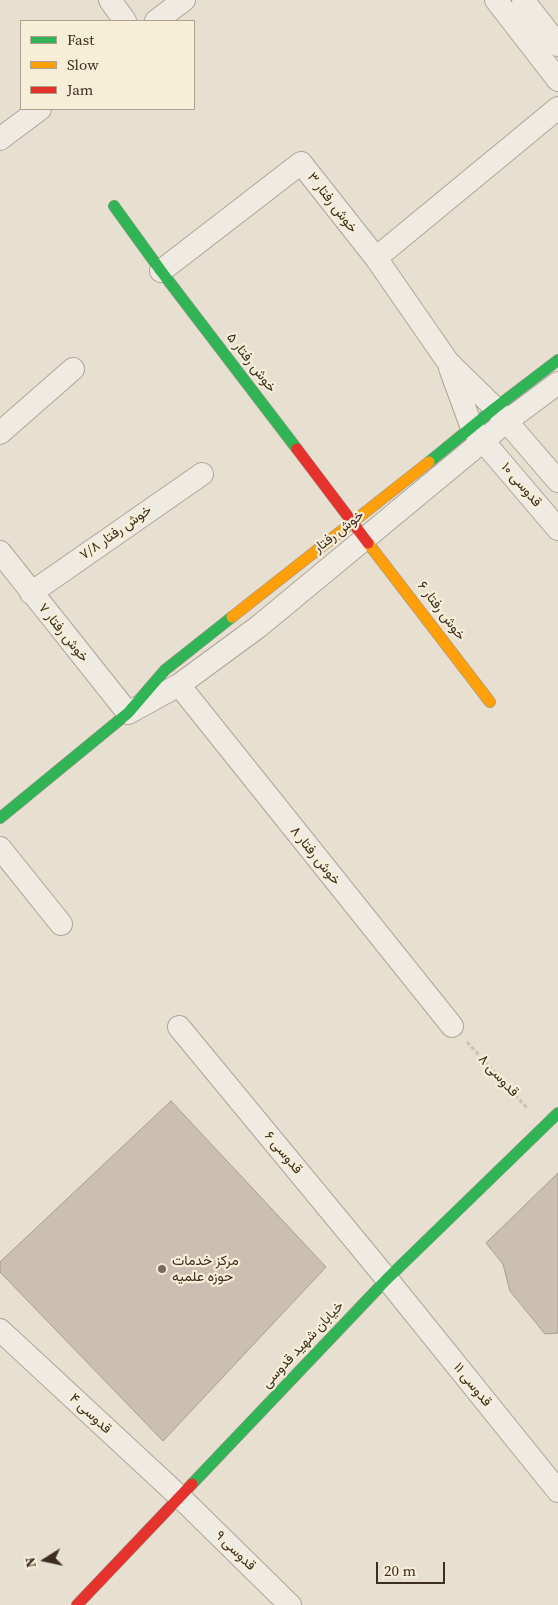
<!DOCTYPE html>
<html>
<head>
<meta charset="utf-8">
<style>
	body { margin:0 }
	#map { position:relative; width:558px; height:1605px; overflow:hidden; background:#e7e0d1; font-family:"Source Serif 4",serif }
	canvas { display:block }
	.legend { position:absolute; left:20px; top:20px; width:175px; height:90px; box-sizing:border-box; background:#f7eed8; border:1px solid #ada18e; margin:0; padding:6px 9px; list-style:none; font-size:15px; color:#3d2e20 }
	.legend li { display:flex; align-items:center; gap:10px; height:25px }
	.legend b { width:25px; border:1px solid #ada18e }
	.north { position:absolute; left:20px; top:1535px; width:50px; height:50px; -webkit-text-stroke:4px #f7eed8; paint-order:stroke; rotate:260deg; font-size:14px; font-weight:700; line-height:20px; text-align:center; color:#3d2e20 }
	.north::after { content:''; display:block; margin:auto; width:18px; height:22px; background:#3d2e20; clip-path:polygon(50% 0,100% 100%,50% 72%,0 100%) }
	.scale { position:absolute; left:376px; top:1562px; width:69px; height:22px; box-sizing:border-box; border:2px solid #3d2e20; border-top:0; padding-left:6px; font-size:15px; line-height:18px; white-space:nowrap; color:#3d2e20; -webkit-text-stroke:4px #f7eed8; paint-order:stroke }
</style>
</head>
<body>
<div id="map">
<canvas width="558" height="1605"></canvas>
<ul class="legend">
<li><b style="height:6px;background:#30b455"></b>Fast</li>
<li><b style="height:6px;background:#ff9f0a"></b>Slow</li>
<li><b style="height:6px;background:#e5322d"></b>Jam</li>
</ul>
<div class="north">N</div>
<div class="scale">20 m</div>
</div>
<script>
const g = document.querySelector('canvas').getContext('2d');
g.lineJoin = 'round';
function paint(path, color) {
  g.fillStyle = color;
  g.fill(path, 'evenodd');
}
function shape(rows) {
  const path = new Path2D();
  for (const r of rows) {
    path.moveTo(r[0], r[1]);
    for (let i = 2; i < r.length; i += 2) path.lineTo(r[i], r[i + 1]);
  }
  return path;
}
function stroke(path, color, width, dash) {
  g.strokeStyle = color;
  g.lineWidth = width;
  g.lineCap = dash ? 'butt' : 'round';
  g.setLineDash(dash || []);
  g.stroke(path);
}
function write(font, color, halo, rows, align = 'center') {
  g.font = font + ' "Source Serif 4",Vazirmatn,serif';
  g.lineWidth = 4.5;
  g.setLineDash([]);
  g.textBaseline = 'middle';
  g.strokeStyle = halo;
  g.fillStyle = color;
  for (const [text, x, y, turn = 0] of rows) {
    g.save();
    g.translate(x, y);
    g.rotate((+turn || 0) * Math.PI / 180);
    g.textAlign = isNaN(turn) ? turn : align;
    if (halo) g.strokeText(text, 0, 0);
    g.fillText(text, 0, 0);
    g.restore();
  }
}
const building = shape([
	[171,1101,326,1267,163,1441,0,1272,0,1262,171,1101],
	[558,1173,558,1333,545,1334,510,1291,503,1264,486,1243,558,1173]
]);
const path = shape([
	[467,1042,527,1108]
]);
const street = shape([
	[110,0,125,21],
	[496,0,558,80],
	[523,0,558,45],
	[156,21,184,0],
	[0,139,40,109],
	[376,258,558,108],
	[161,271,301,163,376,258,448,362,495,408,558,481],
	[450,368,472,428,558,529],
	[0,433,73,369],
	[0,552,128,713,179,685,258,627,507,421,558,383],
	[31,593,202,474],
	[179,685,452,1026],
	[0,848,61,924],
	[179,1027,387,1279,558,1491],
	[0,1330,180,1497,290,1605]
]);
const fast = shape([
	[114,206,161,271,297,449],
	[429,462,495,408,558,360],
	[0,818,128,713,165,670,232,617],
	[192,1484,387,1279,558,1113]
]);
const slow = shape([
	[368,543,490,702],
	[232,617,429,462]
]);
const jam = shape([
	[297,449,368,543],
	[77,1605,192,1484]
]);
const markers = [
	[162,1269,5,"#786c5e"]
];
const streetNames = [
	["خوش رفتار ۳",332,203,52],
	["خوش رفتار ۵",251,363,52],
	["قدوسی ۱۰",521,485,49],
	["خوش رفتار",339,532,-38],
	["خوش رفتار ۷/۸",116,533,-35],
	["خوش رفتار ۶",441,611,53],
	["خوش رفتار ۷",63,633,51],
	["خوش رفتار ۸",315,856,51],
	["قدوسی ۸",498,1076,47],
	["قدوسی ۶",283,1153,50],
	["خیابان شهید قدوسی",303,1345,-47],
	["قدوسی ۱۱",472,1385,51],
	["قدوسی ۴",90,1414,43],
	["قدوسی ۹",235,1551,44]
];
const poiNames = [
	["مرکز خدمات",172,1261],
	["حوزه علمیه",172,1277]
];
paint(building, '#cbbfb2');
stroke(building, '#a89c90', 1);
stroke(street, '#ada599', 24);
stroke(fast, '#9c958a', 12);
stroke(slow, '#9c958a', 12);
stroke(jam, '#9c958a', 12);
stroke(path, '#c8c2b9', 3, [4, 2.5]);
stroke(street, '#efebe3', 22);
stroke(fast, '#30b455', 11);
stroke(slow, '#ff9f0a', 11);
stroke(jam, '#e5322d', 11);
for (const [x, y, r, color] of markers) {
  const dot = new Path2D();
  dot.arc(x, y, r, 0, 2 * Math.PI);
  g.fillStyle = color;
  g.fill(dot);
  stroke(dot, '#f7eed8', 2);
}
write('14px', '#3d2e20', '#f7eed8', streetNames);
write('14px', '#3d2e20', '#f7eed8', poiNames, 'left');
</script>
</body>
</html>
